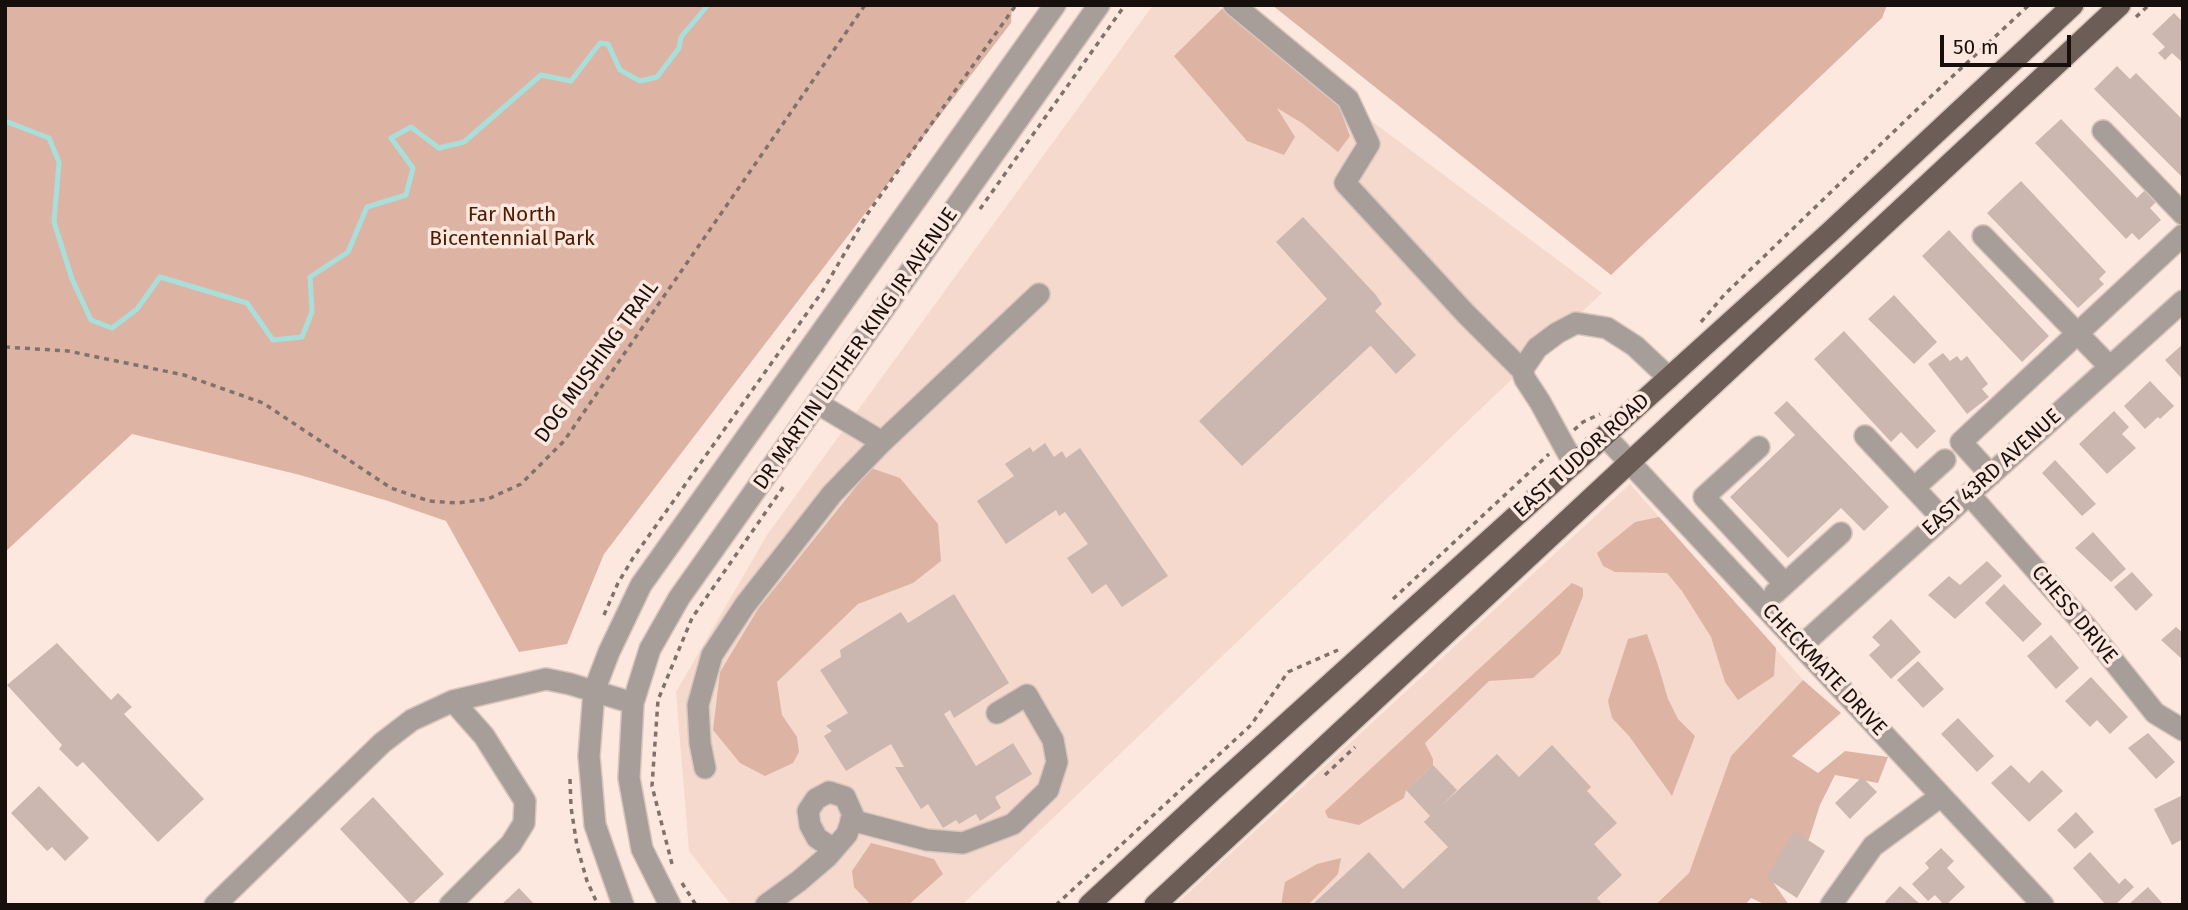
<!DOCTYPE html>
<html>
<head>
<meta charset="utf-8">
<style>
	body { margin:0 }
	#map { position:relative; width:2188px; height:910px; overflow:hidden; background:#fde8df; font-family:"Fira Sans",sans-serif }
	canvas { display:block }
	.frame { position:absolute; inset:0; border:7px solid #160f0c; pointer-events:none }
	.scale { position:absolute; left:1940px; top:35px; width:131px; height:32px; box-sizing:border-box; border:4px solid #160f0c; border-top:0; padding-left:9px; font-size:21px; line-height:24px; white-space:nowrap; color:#160f0c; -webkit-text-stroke:5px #fde8df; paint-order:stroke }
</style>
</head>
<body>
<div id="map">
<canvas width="2188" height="910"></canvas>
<div class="frame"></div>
<div class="scale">50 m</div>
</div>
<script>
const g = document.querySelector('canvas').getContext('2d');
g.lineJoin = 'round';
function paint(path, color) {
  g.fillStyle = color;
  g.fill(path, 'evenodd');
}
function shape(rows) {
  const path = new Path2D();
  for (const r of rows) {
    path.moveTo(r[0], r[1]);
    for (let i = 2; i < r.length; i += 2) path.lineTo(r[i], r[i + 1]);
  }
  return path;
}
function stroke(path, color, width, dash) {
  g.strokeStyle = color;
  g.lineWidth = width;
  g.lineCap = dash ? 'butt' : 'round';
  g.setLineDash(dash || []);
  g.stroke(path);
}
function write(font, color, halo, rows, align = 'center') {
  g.font = font + ' "Fira Sans",sans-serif';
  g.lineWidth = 7;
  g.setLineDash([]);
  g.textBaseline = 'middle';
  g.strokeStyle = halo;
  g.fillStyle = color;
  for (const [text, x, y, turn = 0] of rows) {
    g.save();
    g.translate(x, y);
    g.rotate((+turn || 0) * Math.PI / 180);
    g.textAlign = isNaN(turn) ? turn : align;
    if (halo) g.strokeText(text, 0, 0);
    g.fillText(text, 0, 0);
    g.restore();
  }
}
const built = shape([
	[1153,5,1216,5,1602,293,962,905,731,905,689,851,676,692,767,535],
	[1630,484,1803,680,1731,756,1689,873,1654,905,1175,905]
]);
const green = shape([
	[5,5,1012,5,1011,23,604,554,567,644,519,652,446,521,388,501,300,475,132,434,5,552],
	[1272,5,1887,5,1882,18,1611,275],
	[1223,8,1335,96,1350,136,1338,152,1302,123,1277,108,1295,137,1284,155,1247,141,1174,56],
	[871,468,900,478,938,524,941,561,913,583,858,604,777,682,782,715,797,737,799,752,793,763,765,776,740,763,713,730,720,672,758,609],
	[1659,517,1776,648,1774,676,1738,700,1725,682,1711,637,1682,591,1667,573,1615,572,1603,566,1597,553,1635,522],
	[1572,583,1583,588,1583,596,1560,654,1533,678,1489,681,1425,743,1433,759,1433,765,1406,790,1404,798,1359,825,1328,818,1325,811],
	[1647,634,1658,665,1668,699,1678,719,1695,736,1672,796,1629,736,1612,718,1608,701,1628,639],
	[1803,680,1841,713,1792,756,1818,773,1845,751,1888,757,1878,783,1835,775,1820,805,1809,839,1773,882,1789,905,1766,905,1751,898,1745,905,1655,905,1689,873,1731,756],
	[871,843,934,859,943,874,908,905,871,905,854,887,852,871],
	[1341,858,1338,874,1308,905,1281,905,1285,882,1317,864]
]);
const stream = shape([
	[5,121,49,138,59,162,54,222,72,279,91,320,112,328,137,309,160,277,247,303,273,340,302,337,312,312,310,277,348,252,367,207,406,195,413,168,391,138,411,127,439,148,464,142,541,75,571,81,600,43,608,44,620,70,640,81,657,77,679,48,681,37,708,5]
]);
const building = shape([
	[2174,13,2183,22,2183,63,2172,53,2165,60,2158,53,2165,47,2152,34],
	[2117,66,2130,79,2136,73,2183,120,2183,178,2094,89],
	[2061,119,2137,198,2146,189,2157,201,2150,208,2161,220,2139,240,2132,233,2126,239,2035,143],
	[2021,181,2106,272,2099,279,2104,284,2078,308,1987,213],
	[1303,217,1376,295,1382,304,1375,311,1416,355,1396,374,1371,346,1369,347,1242,466,1199,421,1327,299,1276,242],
	[1949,230,2049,336,2022,362,1922,256],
	[1894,295,1937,342,1914,364,1868,319],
	[1844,331,1936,431,1917,449,1901,432,1891,442,1814,359],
	[2183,344,2183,380,2165,360],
	[1943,353,1950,361,1957,356,1961,361,1967,356,1988,384,1982,389,1989,397,1967,414,1928,364],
	[2150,381,2174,406,2160,419,2158,417,2145,429,2124,406],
	[1787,401,1889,507,1864,531,1841,508,1788,558,1730,497,1795,435,1774,413],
	[2114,411,2129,427,2122,434,2136,448,2107,474,2079,444],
	[1045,443,1054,457,1062,451,1066,458,1080,448,1168,576,1122,607,1106,584,1092,594,1067,558,1088,544,1065,512,1059,516,1056,510,1006,544,977,501,1014,476,1005,464,1030,447,1033,452],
	[2055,460,2096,504,2082,516,2042,473],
	[2093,532,2126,569,2111,582,2075,548],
	[1987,561,2002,576,1955,619,1928,595,1949,576,1960,585],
	[2132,572,2153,595,2136,611,2114,587],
	[2004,584,2042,624,2023,642,1985,603],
	[954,594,1009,683,954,718,950,710,944,714,976,766,1013,743,1032,774,995,797,1001,808,980,821,976,814,959,824,956,820,943,828,928,804,921,809,895,767,904,767,891,744,846,771,824,736,832,731,826,726,848,713,820,670,841,657,840,650,901,612,908,623],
	[1891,619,1921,652,1891,679,1869,655,1880,645,1872,637],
	[2176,627,2183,633,2183,660,2161,640],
	[2051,635,2079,668,2056,689,2027,656],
	[57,643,111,700,118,693,132,707,124,714,204,799,158,842,83,762,77,767,59,749,62,745,7,685],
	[1918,661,1944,689,1923,708,1897,680],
	[2091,677,2128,717,2110,734,2097,720,2090,727,2065,701],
	[1958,718,1994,756,1977,772,1941,734],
	[2148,733,2175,762,2156,779,2128,748],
	[1552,745,1591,787,1587,791,1617,823,1594,844,1622,875,1597,898,1603,905,1312,905,1369,852,1403,889,1448,847,1424,822,1430,816,1406,790,1433,765,1457,790,1441,806,1497,754,1519,777],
	[2011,765,2029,783,2042,770,2063,791,2029,822,1991,783],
	[1862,777,1877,792,1850,819,1835,803],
	[39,786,89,838,65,861,52,847,47,851,11,813],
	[2183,795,2183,839,2172,845,2154,809],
	[373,797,444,874,411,905,340,829],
	[2076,812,2094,832,2075,849,2057,830],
	[1794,831,1825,851,1797,898,1766,878],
	[1941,848,1954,861,1947,868,1965,887,1946,905,1944,905,1935,895,1928,901,1912,884,1929,868,1925,863],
	[2090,852,2119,884,2125,878,2134,887,2115,905,2106,905,2073,868],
	[1900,886,1921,905,1888,905,1885,902],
	[2148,887,2164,905,2128,905],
	[519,888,535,905,501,905]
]);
const path = shape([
	[2136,17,2149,5],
	[980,209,1125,5],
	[1701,322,1725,294,1910,116,2029,5],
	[5,347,68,351,184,375,263,403,391,488,429,501,457,503,488,499,521,484,564,441,865,5],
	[1574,430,1583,422,1600,414],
	[1393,599,1549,454],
	[604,615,618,583,633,558,822,292,868,213,1016,5],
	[1325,775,1355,747],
	[570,779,571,807,577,846,587,881,598,905],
	[672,864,652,786,658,700,692,618,786,483],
	[682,883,696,905],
	[1056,905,1251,725,1288,672,1338,650]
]);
const minor = shape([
	[1234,5,1348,99,1369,144,1345,183,1466,314,1522,370],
	[2103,131,2183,214],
	[1983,236,2110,367],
	[817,403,882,442,1039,294],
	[1605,436,2043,905],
	[1865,436,1942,518],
	[1759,447,1704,497,1785,584],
	[1574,464,1540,402,1525,379,1522,370,1537,348,1557,333,1576,323,1607,328,1635,346,1669,378],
	[1991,475,1961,442,2183,235],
	[1914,488,1945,460],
	[1969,494,2088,629,2155,713,2183,730],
	[1775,593,1841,533],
	[1801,646,2183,301],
	[705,768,700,743,698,705,712,655,745,605,789,549,832,494,882,442],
	[851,820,927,840,963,843,1013,824,1048,790,1057,762,1053,740,1027,695,997,713],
	[215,905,382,743,412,720,453,701,546,679,570,684,633,703],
	[450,905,511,844,524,823,525,801,484,736,453,701],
	[623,905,595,825,589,756,594,691,609,652,641,585,1055,5],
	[670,905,642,849,629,778,633,703,650,649,679,598,1099,5],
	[766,905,799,881,827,857,834,849,847,834,853,815,845,797,829,792,816,799,808,811,810,825,817,838,834,849],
	[1831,905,1873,846,1941,796]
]);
const major = shape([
	[1089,905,1213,790,1830,232,2073,5],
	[1155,905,2120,5]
]);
const parkNames = [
	["Far North",512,215],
	["Bicentennial Park",512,239]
];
const streetNames = [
	["DR MARTIN LUTHER KING JR AVENUE",856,349,-55],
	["DOG MUSHING TRAIL",597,362,-54],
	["EAST TUDOR ROAD",1582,456,-42],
	["EAST 43RD AVENUE",1992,473,-42],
	["CHESS DRIVE",2074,615,50],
	["CHECKMATE DRIVE",1824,670,47]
];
paint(built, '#f5d9cd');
paint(green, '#ddb4a3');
stroke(stream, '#a9dfdb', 5);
paint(building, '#cbb7af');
stroke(minor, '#d8c5bd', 24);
stroke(major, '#d8c5bd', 24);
stroke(path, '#7f726c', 3.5, [5, 5]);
stroke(minor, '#a79e9a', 21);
stroke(major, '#6c5d57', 21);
write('21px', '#4f1b00', '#fde8df', parkNames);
write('21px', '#160f0c', '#fde8df', streetNames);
</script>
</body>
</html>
